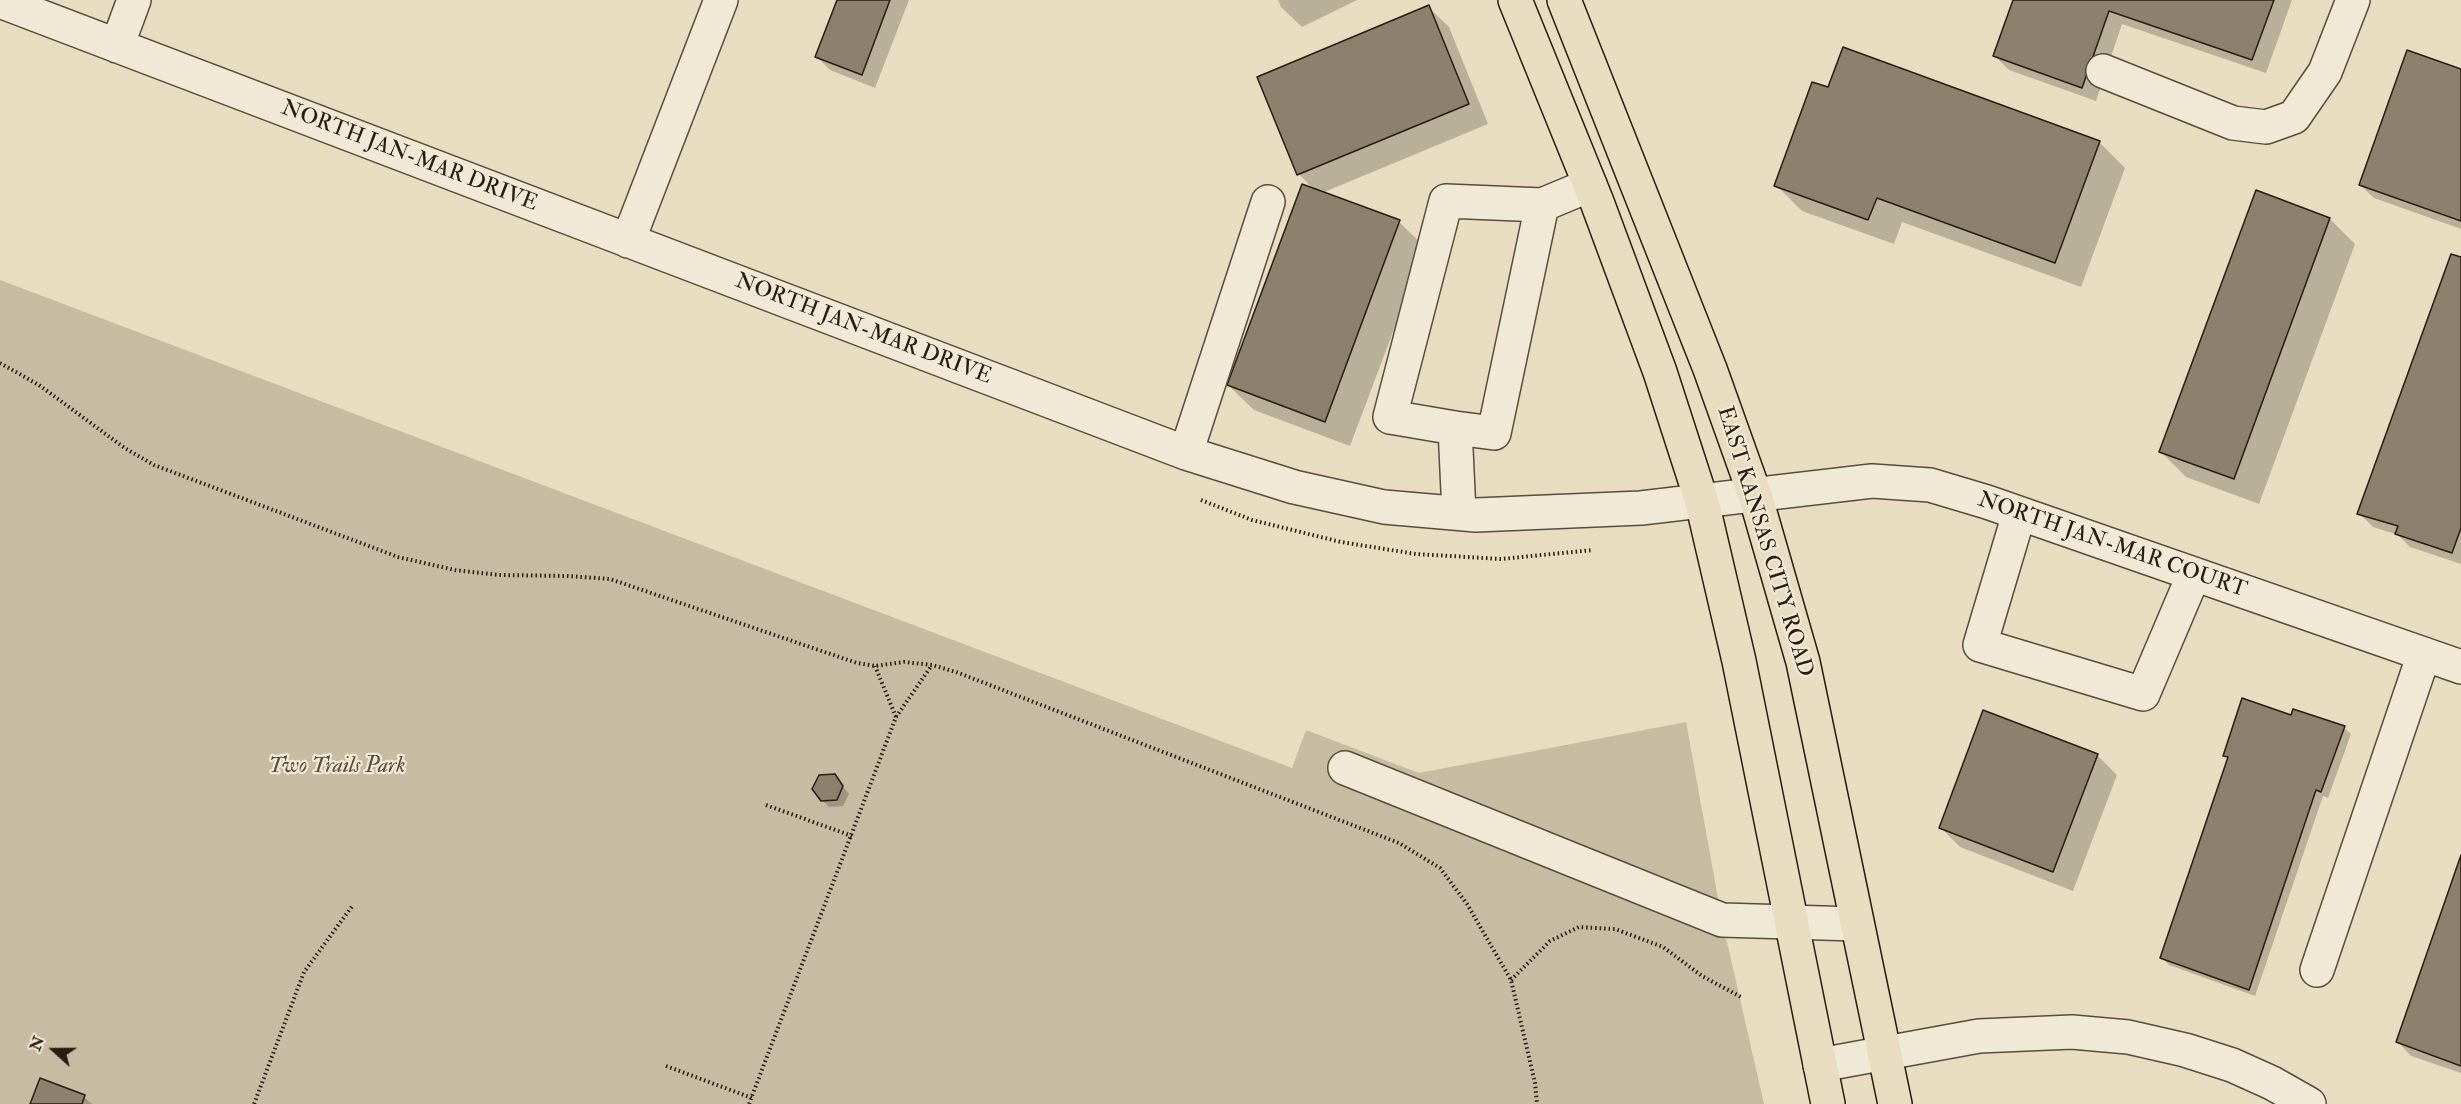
<!DOCTYPE html>
<html>
<head>
<meta charset="utf-8">
<style>
	body { margin:0 }
	#map { position:relative; width:2461px; height:1104px; overflow:hidden; background:#e8ddc0; font-family:"IM FELL Double Pica",serif }
	canvas { display:block }
	.north { position:absolute; left:24px; top:1020px; width:60px; height:60px; -webkit-text-stroke:4px #f0e9d6; paint-order:stroke; rotate:291deg; font-size:16px; font-weight:700; line-height:24px; text-align:center; color:#281d10 }
	.north::after { content:''; display:block; margin:auto; width:21px; height:27px; background:#281d10; clip-path:polygon(50% 0,100% 100%,50% 72%,0 100%) }
</style>
</head>
<body>
<div id="map">
<canvas width="2461" height="1104"></canvas>
<div class="north">N</div>
</div>
<script>
const g = document.querySelector('canvas').getContext('2d');
g.lineJoin = 'round';
function paint(path, color) {
  g.fillStyle = color;
  g.fill(path, 'evenodd');
}
function shape(rows) {
  const path = new Path2D();
  for (const r of rows) {
    path.moveTo(r[0], r[1]);
    for (let i = 2; i < r.length; i += 2) path.lineTo(r[i], r[i + 1]);
  }
  return path;
}
function stroke(path, color, width, dash) {
  g.strokeStyle = color;
  g.lineWidth = width;
  g.lineCap = dash ? 'butt' : 'round';
  g.setLineDash(dash || []);
  g.stroke(path);
}
function write(font, color, halo, rows, align = 'center') {
  g.font = font + ' "IM FELL Double Pica",serif';
  g.lineWidth = 4.5;
  g.setLineDash([]);
  g.textBaseline = 'middle';
  g.strokeStyle = halo;
  g.fillStyle = color;
  for (const [text, x, y, turn = 0] of rows) {
    g.save();
    g.translate(x, y);
    g.rotate((+turn || 0) * Math.PI / 180);
    g.textAlign = isNaN(turn) ? turn : align;
    if (halo) g.strokeText(text, 0, 0);
    g.fillText(text, 0, 0);
    g.restore();
  }
}
const green = shape([
	[0,280,1292,768,1306,730,1419,773,1686,722,1722,920,1764,1104,0,1104]
]);
const shadow = shape([
	[839,0,909,0,875,88,830,70,817,57],
	[1278,0,1357,0,1302,27,1281,7],
	[2015,0,2292,0,2266,73,2122,24,2096,101,2009,70,1995,56],
	[1428,7,1449,27,1488,124,1322,193,1399,222,1425,247,1350,446,1254,410,1228,385,1314,190,1299,174,1259,77],
	[2461,71,2461,229,2374,198,2360,185],
	[2099,142,2125,168,2081,287,1902,222,1894,244,1802,211,1776,185],
	[2330,219,2355,244,2259,504,2186,477,2161,452],
	[2461,259,2461,564,2410,547,2398,535,2373,527,2359,513],
	[2292,717,2344,728,2351,734,2328,798,2323,796,2255,996,2169,965,2162,958,2229,759,2225,755],
	[2097,755,2117,775,2073,891,1960,847,1940,827],
	[834,775,849,794,843,806,829,807,822,800],
	[2461,860,2461,1073,2411,1056,2398,1042],
	[84,1097,92,1104,32,1104]
]);
const building = shape([
	[837,0,890,0,862,75,815,57,837,0],
	[2013,0,2274,0,2252,60,2109,11,2082,88,1993,56,2013,0],
	[1429,5,1469,104,1297,175,1257,77,1429,5],
	[1843,47,2100,141,2055,263,1877,198,1868,220,1774,186,1812,82,1828,87,1843,47],
	[2407,50,2461,69,2461,221,2359,185,2407,50],
	[1302,184,1400,220,1325,422,1227,385,1302,184],
	[2256,190,2330,218,2234,479,2159,452,2256,190],
	[2451,254,2461,257,2461,528,2452,553,2395,534,2398,526,2357,514,2451,254],
	[2242,698,2291,715,2293,709,2345,726,2321,792,2316,790,2249,990,2160,958,2228,757,2223,756,2242,698],
	[1983,710,2098,754,2053,872,1939,828,1983,710],
	[835,774,843,786,837,800,821,801,812,789,819,775,835,774],
	[2461,855,2461,1066,2396,1042,2461,855],
	[40,1078,85,1095,82,1104,30,1104,40,1078]
]);
const path = shape([
	[0,363,39,385,126,449,154,465,398,557,455,570,499,575,568,576,610,579,857,663,875,666,904,662,932,665,956,672,1399,843,1440,868,1467,904,1511,980,1535,1083,1537,1104],
	[1201,500,1252,520,1341,542,1416,554,1501,559,1593,550],
	[896,717,932,665],
	[766,805,852,836],
	[1511,980,1550,941,1579,927,1615,929,1663,947,1702,976,1741,997],
	[666,1066,752,1098],
	[254,1104,304,972,353,905],
	[749,1104,896,717,875,666]
]);
const minor = shape([
	[0,1,1186,453,1294,487,1384,507,1476,515,1641,508,1872,481,1930,485,1987,502,2461,667],
	[117,46,134,0],
	[2103,71,2233,123,2266,127,2294,117,2325,72,2353,0],
	[1542,205,1590,185],
	[628,241,721,0],
	[1455,428,1494,433,1542,205,1446,201,1390,417,1455,428,1459,513],
	[1186,453,1268,202],
	[2019,514,1980,645,2143,694,2194,574],
	[1345,768,1722,920,1856,924],
	[2317,970,2424,654],
	[1820,1065,1979,1036,2072,1032,2128,1037,2185,1050,2232,1065,2272,1083,2309,1104]
]);
const major = shape([
	[1515,0,1597,202,1660,372,1702,502,1739,661,1828,1104],
	[1564,0,1710,369,1755,495,1803,662,1895,1104]
]);
const streetNames = [
	["NORTH JAN-MAR DRIVE",409,157,21],
	["NORTH JAN-MAR DRIVE",863,330,21],
	["EAST KANSAS CITY ROAD",1764,542,73],
	["NORTH JAN-MAR COURT",2112,546,19]
];
const parkNames = [
	["Two Trails Park",337,767]
];
paint(green, '#c7bca2');
paint(shadow, '#0003');
paint(building, '#8c816c');
stroke(building, '#281d10', 1.5);
stroke(minor, '#584d3c', 36);
stroke(major, '#281d10', 36);
stroke(path, '#281d10', 4, [1.5, 3]);
stroke(minor, '#f0e9d6', 33);
stroke(major, '#e8ddc0', 33);
write('22px', '#281d10', '#f0e9d6', streetNames);
write('italic 22px', '#584d3c', '#f0e9d6', parkNames);
</script>
</body>
</html>
